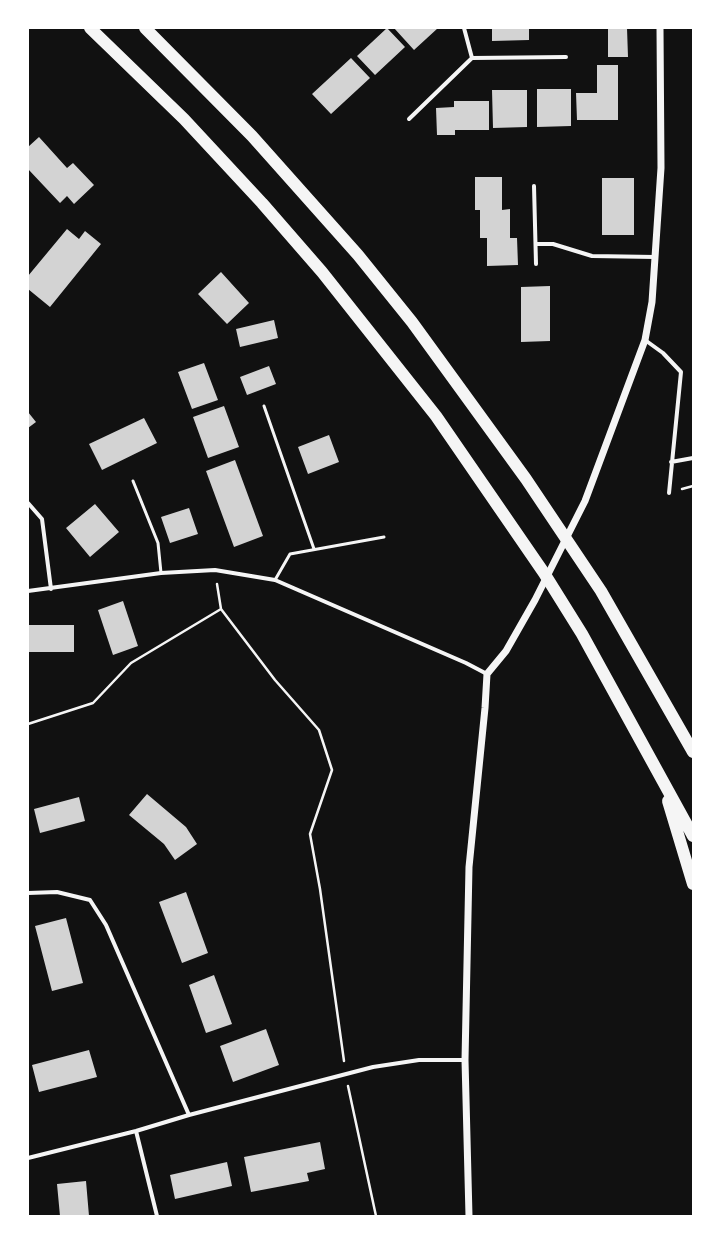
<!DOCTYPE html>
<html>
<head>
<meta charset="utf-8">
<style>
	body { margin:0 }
	#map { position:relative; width:721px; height:1244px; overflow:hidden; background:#111; font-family:"Source Sans 3",sans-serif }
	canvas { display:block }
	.frame { position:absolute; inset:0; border:29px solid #fff; pointer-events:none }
</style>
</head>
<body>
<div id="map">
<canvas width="721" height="1244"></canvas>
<div class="frame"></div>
</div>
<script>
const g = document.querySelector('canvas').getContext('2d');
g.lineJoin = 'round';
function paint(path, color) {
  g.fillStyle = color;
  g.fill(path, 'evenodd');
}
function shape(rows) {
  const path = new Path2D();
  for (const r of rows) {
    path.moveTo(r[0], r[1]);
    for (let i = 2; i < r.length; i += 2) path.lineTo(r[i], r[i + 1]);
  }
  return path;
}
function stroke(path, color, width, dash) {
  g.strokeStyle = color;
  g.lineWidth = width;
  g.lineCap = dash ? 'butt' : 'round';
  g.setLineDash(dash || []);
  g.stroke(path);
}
const building = shape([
	[387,28,405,47,375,75,357,56],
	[394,28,438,28,414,50],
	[492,28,529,28,529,40,492,41],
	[608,28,627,28,628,57,608,57],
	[351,58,370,78,331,114,312,94],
	[597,65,618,65,618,120,577,120,576,93,597,93],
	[537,89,571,89,571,126,537,127],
	[492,90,527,90,527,127,493,128],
	[454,101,489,101,489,130,455,130,455,135,437,135,436,108,454,107],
	[39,137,67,168,73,163,94,185,74,204,67,196,60,203,28,169,28,147],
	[475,177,502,177,502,210,510,209,510,238,517,238,518,265,487,266,487,238,480,238,480,210,475,210],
	[602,178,634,178,634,235,602,235],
	[67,229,79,239,85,231,101,244,50,307,28,289,28,276],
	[221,272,249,303,227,324,198,294],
	[550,286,550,341,521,342,521,287],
	[274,320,278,338,240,347,236,329],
	[204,363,218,400,192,409,178,372],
	[269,366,276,384,247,395,240,377],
	[224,406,239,447,208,458,193,417],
	[28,412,36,422,28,428],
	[144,418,157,443,102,470,89,444],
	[329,435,339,462,308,474,298,447],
	[235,460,263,536,234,547,206,471],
	[95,504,119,532,90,557,66,528],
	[189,508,198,534,170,543,161,517],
	[123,601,138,646,113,655,98,610],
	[28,625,74,625,74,652,28,652],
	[147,794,186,827,197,844,175,860,164,844,129,815],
	[79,797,85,821,40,833,34,809],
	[186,892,208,953,182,963,159,902],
	[66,918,83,983,52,991,35,926],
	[214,975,232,1024,206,1033,189,985],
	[266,1029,279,1065,233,1082,220,1046],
	[89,1050,97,1077,39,1092,32,1065],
	[320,1142,325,1169,307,1173,309,1181,251,1192,244,1157],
	[227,1162,232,1186,175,1199,170,1175],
	[86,1181,89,1216,60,1216,57,1184]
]);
const path = shape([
	[682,489,693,486],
	[217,584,221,609,275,680,319,730,332,770,310,834,320,889,344,1061],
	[28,724,93,703,131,663,221,609],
	[348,1086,376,1216]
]);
const service = shape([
	[264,406,314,549],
	[133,481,158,543,161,573],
	[275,580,290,554,384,537]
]);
const minor = shape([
	[464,28,472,58],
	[409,119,472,58,566,57],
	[534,186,536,264],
	[536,244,553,244,592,256,655,257],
	[645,340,663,353,681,372,669,493],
	[671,462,693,458],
	[28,503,42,519,51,589],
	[28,591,161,573,215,570,275,580,466,663,487,674],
	[28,893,57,892,90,900,106,925,189,1115],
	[136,1131,157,1216],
	[28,1158,136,1131,189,1115,373,1067,419,1060,465,1060]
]);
const tertiary = shape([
	[469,1216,465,1060,469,867,485,708,487,674,506,651,535,600,585,501,645,340,652,302,661,168,660,28]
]);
const motorway = shape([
	[90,28,184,119,262,203,322,272,436,416,544,573,582,634,693,836],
	[145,28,252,136,358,255,412,322,526,479,601,591,693,752],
	[668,801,693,884]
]);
paint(building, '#d3d3d3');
stroke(path, '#f5f5f5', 2.5);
stroke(service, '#f5f5f5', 3);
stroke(minor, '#f5f5f5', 4);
stroke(tertiary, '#f5f5f5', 7);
stroke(motorway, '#f5f5f5', 12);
</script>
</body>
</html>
